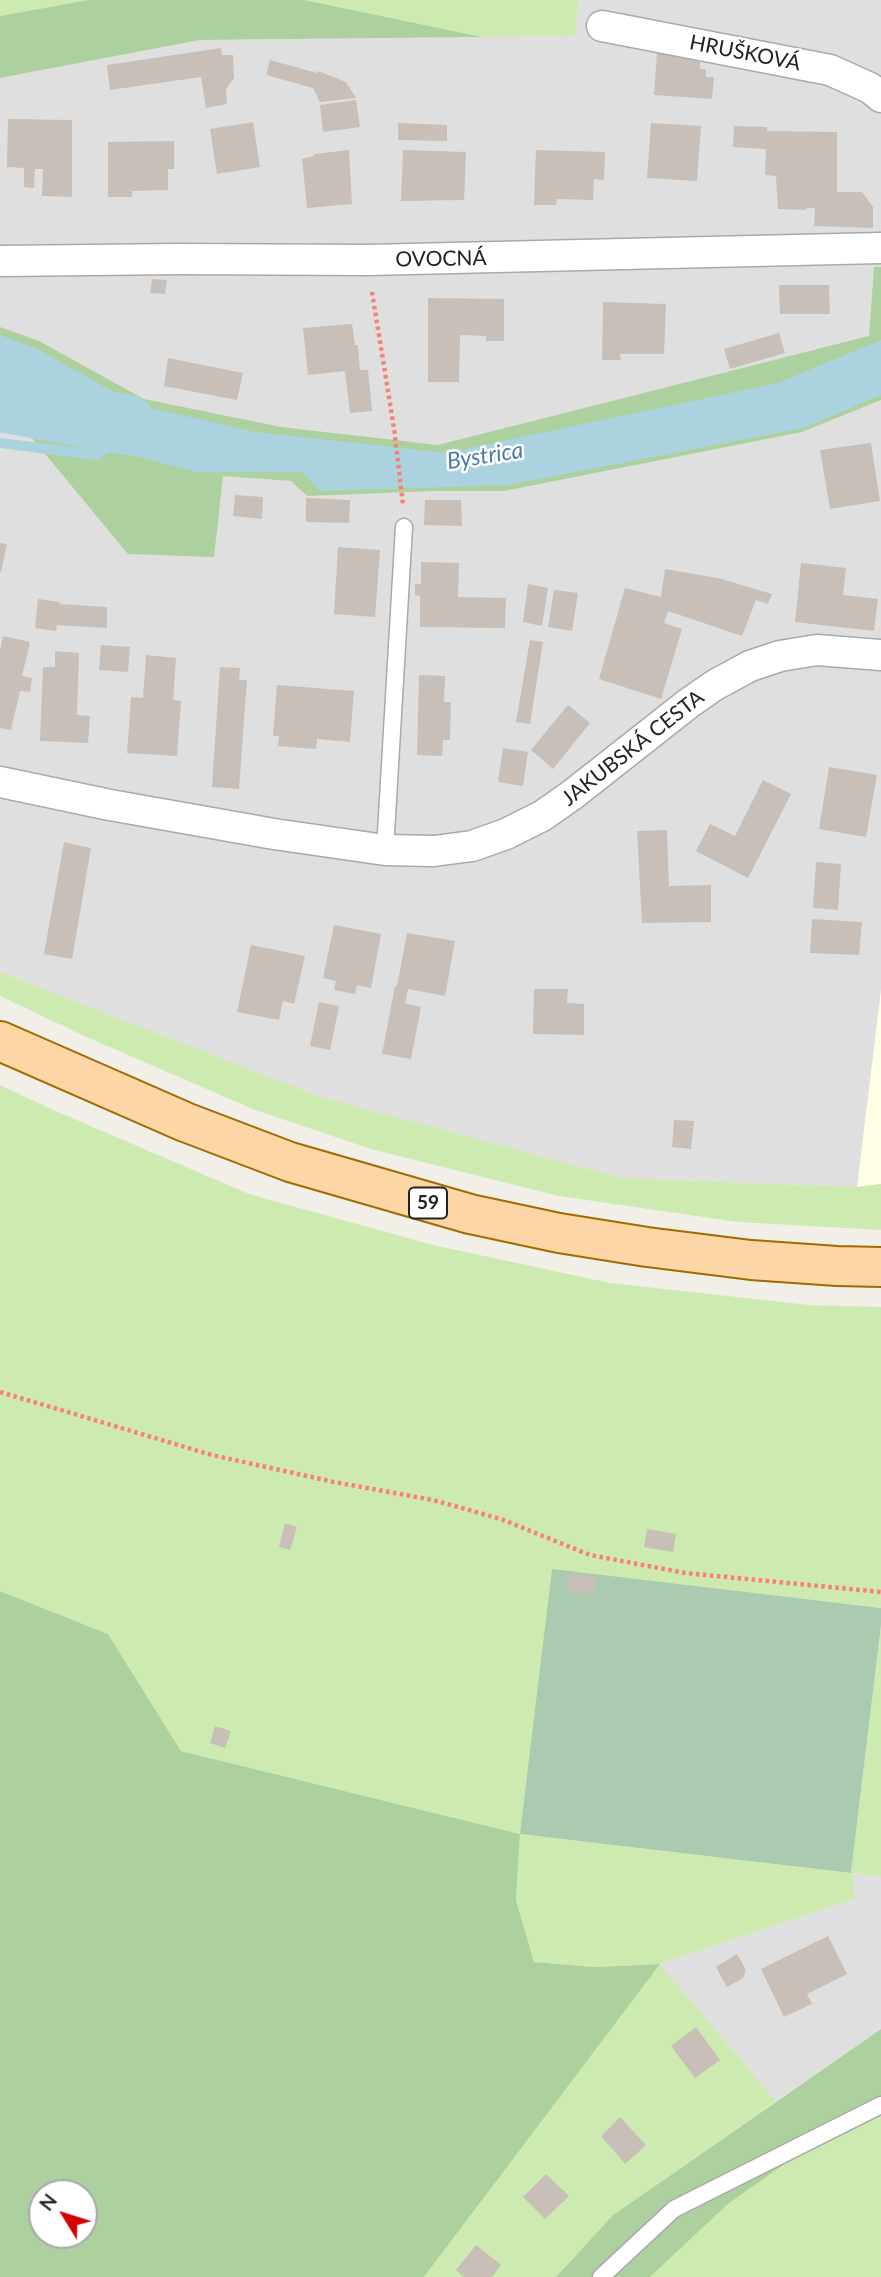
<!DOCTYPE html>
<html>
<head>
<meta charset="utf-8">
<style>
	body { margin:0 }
	#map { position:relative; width:881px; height:2277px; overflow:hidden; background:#f2efe9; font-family:Lato,sans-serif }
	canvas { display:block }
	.north { position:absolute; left:28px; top:2179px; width:70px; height:70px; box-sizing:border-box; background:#fff; border:2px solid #a7a7a7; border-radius:50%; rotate:308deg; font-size:19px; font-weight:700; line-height:28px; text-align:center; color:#222 }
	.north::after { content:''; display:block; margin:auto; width:24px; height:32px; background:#d40000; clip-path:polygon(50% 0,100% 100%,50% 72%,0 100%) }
</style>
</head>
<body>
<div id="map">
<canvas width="881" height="2277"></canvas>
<div class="north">N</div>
</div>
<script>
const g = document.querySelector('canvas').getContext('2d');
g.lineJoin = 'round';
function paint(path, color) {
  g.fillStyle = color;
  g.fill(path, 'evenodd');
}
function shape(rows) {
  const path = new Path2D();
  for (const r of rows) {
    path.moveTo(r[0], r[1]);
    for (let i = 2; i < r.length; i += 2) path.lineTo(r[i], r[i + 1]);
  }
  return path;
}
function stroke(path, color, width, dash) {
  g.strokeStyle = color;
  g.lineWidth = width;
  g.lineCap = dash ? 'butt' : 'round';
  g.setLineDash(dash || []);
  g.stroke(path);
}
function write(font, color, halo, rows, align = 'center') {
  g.font = font + ' Lato,sans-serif';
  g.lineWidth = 5;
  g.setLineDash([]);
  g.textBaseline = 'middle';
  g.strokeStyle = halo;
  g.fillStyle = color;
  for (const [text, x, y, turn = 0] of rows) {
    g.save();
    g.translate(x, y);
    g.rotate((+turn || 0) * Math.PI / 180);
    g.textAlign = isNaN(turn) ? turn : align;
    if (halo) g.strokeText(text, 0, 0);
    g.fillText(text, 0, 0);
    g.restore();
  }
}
const residential = shape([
	[579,0,881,0,881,1184,857,1187,622,1178,318,1096,0,972,0,78,200,40,575,36],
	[851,1873,881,1877,881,2029,776,2101,660,1964,855,1899]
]);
const education = shape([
	[881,990,881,1184,857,1187]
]);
const grass = shape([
	[0,0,88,0,0,16],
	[305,0,579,0,575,36,482,37],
	[0,972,318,1096,622,1178,857,1187,881,1184,881,1230,738,1222,559,1196,371,1149,255,1110,82,1035,0,996],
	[0,1085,51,1109,249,1194,433,1245,610,1283,809,1305,881,1307,881,1608,552,1570,521,1834,851,1873,881,1625,881,1877,852,1873,855,1899,660,1964,776,2101,613,2215,556,2277,424,2277,659,1964,594,1967,534,1962,516,1900,520,1834,181,1751,108,1634,0,1591],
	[881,2116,881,2277,650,2277,728,2204,793,2158]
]);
const forest = shape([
	[88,0,305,0,482,37,200,40,0,78,0,16],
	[874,267,881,267,881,400,802,432,504,491,433,491,307,496,291,481,223,476,214,557,128,554,22,426,0,422,0,327,39,341,144,399,281,427,438,445,869,336],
	[0,1591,108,1634,181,1751,520,1834,516,1900,534,1962,594,1967,660,1964,424,2277,0,2277],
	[42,2193,84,2193,84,2235,42,2235],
	[881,2029,881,2116,793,2158,728,2204,650,2277,556,2277,613,2215]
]);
const cemetery = shape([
	[552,1569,881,1608,881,1625,851,1873,520,1834]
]);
const water = shape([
	[0,335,37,349,137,405,255,432,446,453,778,383,881,340,881,395,803,428,508,485,320,491,303,472,197,472,115,451,28,400,0,392]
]);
const stream = shape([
	[0,443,96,455,117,441]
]);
const river = shape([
	[0,402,127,425]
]);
const building = shape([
	[221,48,222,55,233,55,234,78,226,89,227,104,206,108,201,77,110,90,107,65],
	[657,52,700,62,700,69,706,69,706,77,714,77,712,99,654,95],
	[270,60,317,73,318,71,346,82,356,98,320,102,313,88,266,75],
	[356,100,360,127,323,132,320,105],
	[8,119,72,120,72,197,42,196,43,169,35,169,34,188,24,187,24,168,7,167],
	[253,122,260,167,217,174,210,129],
	[398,123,447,125,447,141,398,140],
	[651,123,701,126,697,181,647,178],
	[734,126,767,127,767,131,837,132,837,192,862,192,873,207,873,228,814,226,815,208,806,208,807,210,778,209,776,176,765,175,766,149,733,147],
	[174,141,174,169,168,169,168,190,132,191,132,197,108,197,108,142],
	[349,150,352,204,307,208,302,159,314,156,314,154],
	[403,150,466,152,464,200,401,201],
	[536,150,605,152,604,180,594,179,593,200,557,199,556,205,534,205],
	[152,279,167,280,165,294,150,293],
	[779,285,829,285,830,314,780,314],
	[428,298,504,299,504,341,486,341,486,336,460,335,459,382,428,382],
	[603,302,666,304,664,354,620,354,621,360,602,360],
	[352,324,355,345,358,345,360,370,368,370,372,411,350,413,345,371,308,375,303,328],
	[779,333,785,353,730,369,724,349],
	[168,358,243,373,237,400,164,386],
	[871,443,880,501,830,509,820,450],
	[235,495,263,497,262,519,233,516],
	[306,498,350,500,349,523,306,522],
	[425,500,461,500,462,526,424,525],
	[0,543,7,544,1,572,0,572],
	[338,547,380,550,375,617,334,614],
	[421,562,459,563,458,597,506,598,505,628,420,627,420,596,415,595,415,584,421,584],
	[801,563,846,568,843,595,878,599,874,631,795,622],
	[665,569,718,578,772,594,768,604,756,600,742,636,668,611,664,623,682,629,661,699,599,679,625,588,661,597],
	[528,584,548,588,542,626,523,622],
	[554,590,578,593,572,631,548,627],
	[38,599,60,602,59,604,107,607,107,628,57,625,56,631,35,628],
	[3,636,30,642,22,676,32,678,31,686,30,692,20,691,11,730,0,728,0,651],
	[530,640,543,642,530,724,516,722],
	[101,645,130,647,128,672,99,670],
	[55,651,79,653,77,715,90,716,88,743,40,741,43,667,55,667],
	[146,655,176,658,173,700,181,701,177,756,127,753,131,697,143,698],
	[220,667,240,668,239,680,247,680,239,789,212,787],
	[419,675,445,676,444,702,451,702,450,740,443,740,442,756,417,755],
	[277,685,354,691,350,742,317,739,316,749,278,746,279,736,273,736],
	[568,705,590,723,553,769,531,750],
	[503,748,528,752,523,786,498,782],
	[829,767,877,775,866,837,819,829],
	[763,780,791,794,748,878,696,851,710,824,735,836],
	[667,830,669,886,711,885,711,922,642,923,637,831],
	[64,842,91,848,72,959,44,954],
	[816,862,841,864,838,910,813,908],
	[812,919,862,922,859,955,810,953],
	[334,925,381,934,371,988,357,985,355,994,334,990,336,981,323,978],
	[407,933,455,941,445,996,408,989,405,1003,421,1007,411,1059,382,1054,395,986,397,986],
	[251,945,305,956,294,1004,283,1001,279,1020,237,1012],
	[534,989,568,989,567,1003,584,1004,584,1035,533,1034],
	[319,1002,339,1006,330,1050,310,1046],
	[674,1120,694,1121,691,1149,672,1147],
	[285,1523,297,1527,290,1550,279,1547],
	[647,1529,676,1534,673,1552,644,1547],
	[568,1573,596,1577,593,1594,566,1591],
	[215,1726,231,1731,225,1748,210,1743],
	[828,1936,847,1974,807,1994,812,2004,784,2017,761,1969],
	[737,1954,746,1970,743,1978,727,1987,716,1967],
	[696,2027,720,2060,695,2078,671,2046],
	[620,2117,646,2145,625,2164,601,2136],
	[546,2174,569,2196,545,2219,523,2197],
	[476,2245,501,2265,492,2277,464,2277,456,2270]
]);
const path = shape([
	[372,292,394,428,403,505],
	[0,1392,212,1455,334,1482,433,1500,501,1519,590,1555,685,1573,881,1592]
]);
const service = shape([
	[385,850,404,527],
	[601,2277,674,2209,881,2105]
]);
const minor = shape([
	[602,26,830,70,870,88,881,97],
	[0,261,179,259,367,260,881,248],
	[0,782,110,805,274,834,385,850,434,851,472,846,506,834,542,816,572,795,689,703,715,685,750,666,780,656,817,650,881,655]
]);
const primary = shape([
	[0,1041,185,1122,290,1162,470,1214,559,1233,647,1247,751,1260,837,1266,881,1267]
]);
const shields = [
	[428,1203,38]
];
const shieldNames = [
	["59",428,1203]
];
const streetNames = [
	["HRUŠKOVÁ",745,53,11],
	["OVOCNÁ",441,259,-1],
	["JAKUBSKÁ CESTA",633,748,-38]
];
const waterNames = [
	["Bystrica",485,456,-9]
];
paint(residential, '#e0dfdf');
paint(education, '#ffffe5');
paint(grass, '#cdebb0');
paint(forest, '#add19e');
paint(cemetery, '#aacbaf');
paint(water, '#aad3df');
stroke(stream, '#aad3df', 10);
stroke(river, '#aad3df', 60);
paint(building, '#c7bfb8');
stroke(service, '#a9a9a9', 19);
stroke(minor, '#a9a9a9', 33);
stroke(primary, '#a06b00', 42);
stroke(path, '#fa8072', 4.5, [3.5, 3.5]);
stroke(service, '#fff', 16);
stroke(minor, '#fff', 30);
stroke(primary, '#fcd6a4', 38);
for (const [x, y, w] of shields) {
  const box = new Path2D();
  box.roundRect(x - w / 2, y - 15.5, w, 31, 5);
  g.fillStyle = '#fff';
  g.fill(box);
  stroke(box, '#222', 2);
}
write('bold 19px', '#222', null, shieldNames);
write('21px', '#222', '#fff', streetNames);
write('italic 23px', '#4a7aab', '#fff', waterNames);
</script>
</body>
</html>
